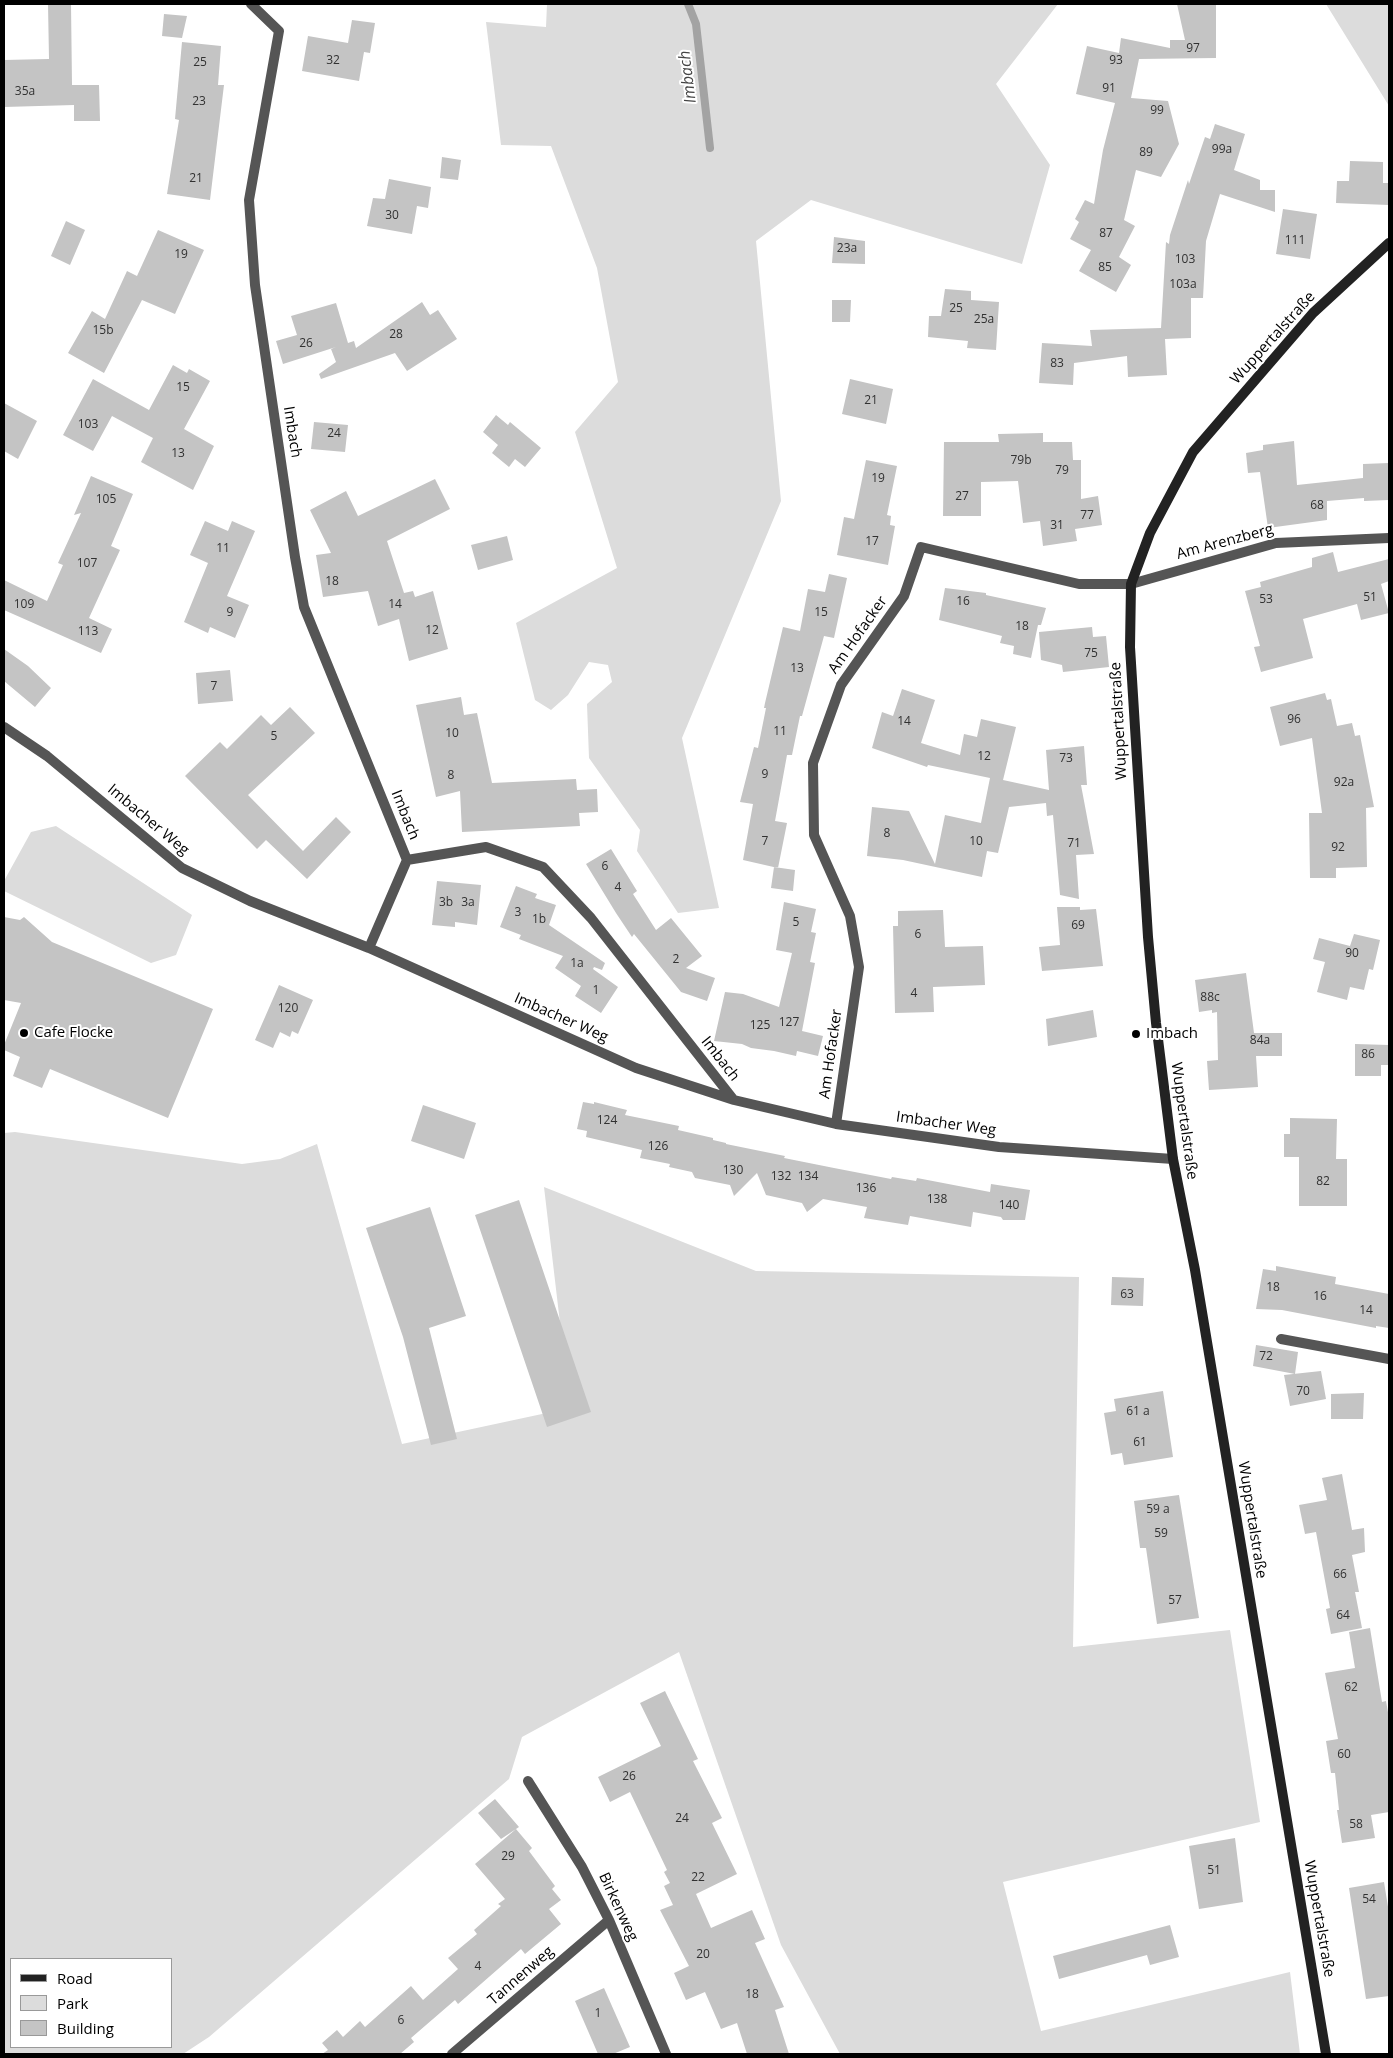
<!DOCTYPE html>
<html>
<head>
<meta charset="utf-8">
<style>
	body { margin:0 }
	#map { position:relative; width:1393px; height:2058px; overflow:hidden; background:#fff; font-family:"Open Sans",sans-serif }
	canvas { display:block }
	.frame { position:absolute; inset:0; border:5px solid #000; pointer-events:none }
	.legend { position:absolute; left:10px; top:1958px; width:162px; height:90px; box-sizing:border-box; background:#fff; border:1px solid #999; margin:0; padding:6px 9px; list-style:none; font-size:15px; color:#000 }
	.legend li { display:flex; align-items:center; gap:10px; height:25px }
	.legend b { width:25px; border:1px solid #999 }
</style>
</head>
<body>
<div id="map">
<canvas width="1393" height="2058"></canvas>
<div class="frame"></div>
<ul class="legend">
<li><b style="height:6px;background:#222"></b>Road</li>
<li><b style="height:14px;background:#dcdcdc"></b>Park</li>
<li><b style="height:14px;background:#c4c4c4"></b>Building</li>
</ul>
</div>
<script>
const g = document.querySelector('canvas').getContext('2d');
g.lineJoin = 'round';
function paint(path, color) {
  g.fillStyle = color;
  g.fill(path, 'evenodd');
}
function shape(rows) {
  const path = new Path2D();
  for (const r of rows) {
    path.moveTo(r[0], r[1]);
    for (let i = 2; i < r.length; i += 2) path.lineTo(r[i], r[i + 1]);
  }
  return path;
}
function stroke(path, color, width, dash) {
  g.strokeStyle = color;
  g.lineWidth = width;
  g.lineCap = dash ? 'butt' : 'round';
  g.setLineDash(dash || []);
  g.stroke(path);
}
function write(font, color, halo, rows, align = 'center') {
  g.font = font + ' "Open Sans",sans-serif';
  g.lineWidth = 4;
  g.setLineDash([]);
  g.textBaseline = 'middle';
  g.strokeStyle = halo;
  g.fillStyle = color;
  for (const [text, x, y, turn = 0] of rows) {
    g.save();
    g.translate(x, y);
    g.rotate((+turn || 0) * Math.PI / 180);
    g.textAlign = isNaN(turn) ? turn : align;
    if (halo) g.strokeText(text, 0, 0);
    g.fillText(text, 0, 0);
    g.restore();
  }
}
const green = shape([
	[547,4,1058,4,996,84,1050,165,1022,264,811,200,756,241,781,501,682,738,719,908,678,913,637,851,640,830,589,758,587,704,612,682,608,665,589,662,568,695,551,710,535,700,516,623,617,568,575,432,618,382,597,268,551,146,501,145,486,22,546,27],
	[1326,4,1389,4,1389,106],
	[56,826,192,915,176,955,151,963,4,891,4,881,31,832],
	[15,1132,242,1164,280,1159,317,1144,402,1444,570,1408,544,1187,756,1271,1079,1277,1073,1647,1230,1630,1260,1822,1003,1882,1041,2031,1290,1972,1300,2054,840,2054,781,1945,679,1652,522,1737,509,1779,209,2037,183,2054,4,2054,4,1133],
	[11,1959,171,1959,171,2047,11,2047]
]);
const stream = shape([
	[688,4,696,24,710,148]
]);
const building = shape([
	[48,4,71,4,72,85,99,85,100,121,74,121,74,105,4,107,4,60,49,59],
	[1177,4,1216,4,1216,58,1139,59,1131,98,1168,101,1179,144,1161,177,1136,170,1124,220,1135,226,1119,257,1131,265,1116,292,1079,271,1091,250,1070,239,1079,222,1075,219,1085,200,1094,204,1103,150,1115,103,1076,94,1087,46,1119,53,1121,38,1170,48,1170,40,1185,40],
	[164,14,187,16,182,38,162,36],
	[352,20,375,23,370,53,364,52,359,81,302,71,308,36,348,43],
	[182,42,221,46,218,85,224,85,210,200,167,194,179,120,175,119],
	[1215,124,1245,134,1234,170,1260,180,1260,190,1275,190,1275,212,1220,194,1206,241,1203,298,1191,298,1191,338,1165,339,1167,375,1128,377,1127,356,1074,363,1073,385,1039,383,1042,343,1092,346,1090,330,1161,328,1166,242,1169,244,1170,235,1188,180,1189,184,1205,137,1210,139],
	[442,157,461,160,458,180,440,178],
	[1350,161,1383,162,1383,183,1389,183,1389,205,1336,203,1337,181,1349,181],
	[389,179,431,187,428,208,417,206,412,234,367,226,373,198,385,199],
	[1283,209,1317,214,1310,259,1276,254],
	[66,221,85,230,70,265,51,256],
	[158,230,204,250,175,314,142,300,104,373,68,353,92,311,105,319,127,271,137,276],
	[834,237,865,241,865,264,832,263],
	[945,289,971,291,971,300,999,302,996,350,967,348,968,341,928,337,929,316,941,316],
	[832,300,851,300,850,322,832,322],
	[422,302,430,315,438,310,457,339,407,371,395,353,321,379,319,374,336,362,331,349,336,347,283,364,276,341,297,335,291,316,336,303,348,343,354,341,356,348],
	[173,365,187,373,189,369,210,381,184,429,214,446,193,490,141,462,153,438,112,416,93,451,63,435,93,379,149,410],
	[850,379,893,389,886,424,842,414],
	[4,403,37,421,18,459,4,451],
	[496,415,508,425,510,422,541,448,525,467,515,459,509,467,492,453,498,445,483,432],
	[314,422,348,425,345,452,311,449],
	[1043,433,1043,442,1072,442,1073,460,1081,460,1081,499,1098,496,1102,525,1075,529,1077,541,1043,546,1040,521,1023,523,1018,481,981,482,981,516,943,516,944,442,999,442,998,434],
	[1294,441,1297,485,1363,478,1363,464,1389,463,1389,500,1364,501,1364,498,1327,501,1327,520,1268,528,1260,472,1248,473,1246,453,1263,450,1263,445],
	[866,460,897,466,887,515,891,516,890,525,895,526,888,565,837,555,844,517,854,519],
	[91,476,133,494,111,546,120,550,89,618,112,629,101,653,4,610,4,580,47,601,63,565,58,563,81,513,74,515],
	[435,479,450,509,387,541,404,593,413,591,415,597,433,591,448,649,409,661,399,619,378,626,368,591,323,597,316,555,331,553,310,510,346,491,358,516],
	[205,521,228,531,232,521,255,531,227,596,249,605,235,638,210,627,208,633,184,622,208,563,190,555],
	[507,536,513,560,478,570,471,545],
	[1333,552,1338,572,1389,559,1389,581,1381,584,1389,613,1361,620,1357,604,1303,619,1313,658,1261,672,1254,647,1260,646,1245,591,1261,587,1260,582,1312,567,1312,558],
	[829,574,847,578,834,638,824,636,802,716,800,716,792,755,787,755,775,821,787,823,778,868,743,860,753,804,740,802,754,747,758,748,766,708,764,708,765,703,783,627,800,631,808,589,825,592],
	[945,588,986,593,986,595,1046,608,1041,625,1038,625,1031,658,1013,654,1014,646,1000,643,1002,636,939,620],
	[1092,627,1093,637,1106,636,1109,667,1063,672,1062,665,1041,660,1039,632],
	[4,649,28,666,51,688,35,707,4,681],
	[230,670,233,701,198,704,196,673],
	[902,689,935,700,921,743,960,755,964,734,977,737,981,719,1016,727,1003,780,1049,790,1046,750,1084,746,1087,785,1081,785,1094,854,1076,855,1079,899,1060,895,1053,815,1047,816,1046,803,1009,807,998,853,987,851,982,877,903,860,867,856,872,807,909,811,935,864,945,815,981,823,990,778,928,765,927,767,872,748,882,712,893,716],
	[1325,693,1327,700,1331,699,1337,726,1352,723,1355,736,1360,735,1374,807,1366,808,1367,867,1336,868,1336,878,1310,878,1309,813,1322,813,1312,738,1280,746,1270,707],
	[461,697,464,715,477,713,492,783,576,779,577,790,597,789,598,812,579,813,580,826,462,832,460,791,436,797,416,705],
	[290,707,315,733,248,795,303,851,336,817,351,832,307,879,266,840,257,849,185,776,220,742,227,749,261,715,271,725],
	[611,849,637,891,633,894,656,930,671,918,702,956,686,968,715,978,707,1001,681,992,634,934,632,937,616,913,586,864],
	[774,867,795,870,793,891,771,888],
	[437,881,481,885,477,925,455,922,455,927,432,925],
	[516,886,537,894,535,898,556,905,549,925,605,963,602,970,594,967,593,969,618,987,601,1013,575,996,581,986,555,968,563,956,519,939,521,935,500,927],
	[784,902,816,909,811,932,816,933,810,962,815,963,802,1031,823,1036,818,1056,797,1051,796,1056,774,1051,751,1048,742,1044,714,1041,725,992,743,994,779,1007,792,953,776,950],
	[1057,907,1080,907,1080,910,1096,909,1103,966,1042,971,1039,947,1060,945],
	[943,910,945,947,983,946,985,985,933,987,934,1012,895,1013,893,926,898,926,898,911],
	[4,917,20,920,24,917,52,942,213,1009,168,1118,50,1069,42,1088,13,1076,20,1057,4,1050,4,1045,21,1003,4,1000],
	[1354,934,1380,940,1373,970,1369,969,1364,990,1350,987,1347,1000,1317,992,1325,962,1313,959,1319,938,1350,946],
	[1246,973,1254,1033,1282,1033,1282,1056,1256,1056,1258,1087,1209,1090,1207,1061,1218,1060,1217,1012,1212,1013,1212,1010,1199,1012,1195,980],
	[279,985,313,1000,298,1034,292,1031,290,1037,280,1032,273,1048,255,1040],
	[1093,1010,1097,1037,1048,1046,1046,1019],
	[1355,1044,1389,1045,1389,1065,1381,1065,1381,1076,1355,1076],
	[583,1102,594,1104,594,1102,627,1110,625,1115,679,1126,678,1130,713,1138,713,1140,726,1143,726,1144,785,1156,784,1158,834,1168,891,1179,892,1177,916,1181,917,1178,990,1192,991,1184,1030,1190,1025,1220,1003,1220,1001,1217,973,1212,971,1227,910,1216,908,1225,864,1218,867,1207,823,1199,807,1212,802,1203,766,1195,757,1173,734,1196,730,1185,695,1178,692,1172,669,1167,670,1164,640,1158,642,1150,586,1137,587,1131,577,1129],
	[423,1105,476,1123,464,1159,411,1141],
	[1290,1118,1337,1119,1336,1159,1347,1159,1347,1206,1299,1206,1299,1157,1284,1157,1284,1134,1290,1134],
	[519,1200,591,1412,547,1427,475,1215],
	[430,1207,466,1316,429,1328,457,1439,431,1445,403,1337,366,1228],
	[1276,1266,1336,1277,1335,1284,1389,1294,1389,1328,1376,1326,1376,1328,1282,1310,1256,1309,1263,1269,1276,1271],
	[1112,1277,1144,1278,1143,1306,1111,1305],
	[1256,1345,1298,1352,1295,1374,1253,1366],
	[1321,1371,1326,1399,1290,1406,1284,1375],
	[1163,1391,1173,1457,1124,1465,1122,1453,1111,1455,1104,1413,1116,1411,1114,1399],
	[1364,1393,1363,1419,1331,1419,1331,1394],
	[1342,1474,1352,1530,1364,1528,1365,1552,1352,1555,1359,1592,1355,1592,1362,1628,1331,1634,1326,1609,1330,1608,1316,1532,1305,1534,1299,1505,1327,1500,1322,1478],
	[1179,1495,1199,1618,1157,1624,1146,1548,1140,1548,1134,1501],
	[1370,1628,1382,1702,1386,1701,1389,1718,1389,1812,1371,1815,1375,1838,1342,1843,1337,1810,1339,1810,1335,1773,1331,1773,1326,1741,1338,1739,1325,1673,1355,1668,1349,1632],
	[665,1691,698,1759,693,1761,722,1818,712,1823,737,1874,696,1894,711,1928,752,1910,765,1939,755,1943,784,2007,775,2010,789,2054,747,2054,737,2023,721,2029,705,1992,686,2000,674,1973,689,1966,660,1910,673,1905,664,1886,670,1883,664,1872,667,1870,630,1792,610,1802,598,1777,661,1746,640,1703],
	[495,1799,519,1827,516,1829,532,1848,529,1851,555,1886,552,1889,561,1900,549,1909,561,1924,525,1954,521,1949,458,2004,455,2000,411,2038,414,2042,400,2054,322,2054,328,2050,322,2043,337,2030,343,2037,360,2021,365,2027,411,1986,423,2000,458,1969,448,1958,477,1934,474,1930,501,1906,498,1904,505,1899,475,1864,516,1829,501,1839,478,1813],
	[1235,1838,1243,1902,1199,1909,1189,1846],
	[1384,1882,1389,1913,1389,1996,1366,1999,1349,1888],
	[1170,1925,1179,1957,1150,1965,1147,1955,1059,1979,1053,1956],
	[604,1988,630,2047,613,2054,598,2054,575,2001]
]);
const street = shape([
	[251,4,279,31,249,200,255,285,295,557,304,607,407,860,369,948],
	[4,727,47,756,182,868,250,901,369,948,636,1068,734,1100,836,1124,999,1147,1173,1159],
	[407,860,486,847,543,867,591,918,733,1099],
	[836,1124,859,967,850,916,814,835,813,763,841,685,904,596,921,547,1079,584,1131,584,1276,543,1389,538],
	[1281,1339,1389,1359],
	[528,1781,582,1867,609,1920,666,2054],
	[452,2054,609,1920]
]);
const secondary = shape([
	[1326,2054,1195,1270,1173,1159,1156,1023,1148,937,1130,647,1131,584,1150,533,1193,452,1313,313,1389,243]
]);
const markers = [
	[24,1033,5,"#000"],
	[1136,1034,5,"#000"]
];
const numberNames = [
	["97",1193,49],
	["32",333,61],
	["93",1116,61],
	["25",200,63],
	["91",1109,89],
	["35a",25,92],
	["23",199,102],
	["99",1157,111],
	["99a",1222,150],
	["89",1146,153],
	["21",196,179],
	["30",392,216],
	["87",1106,234],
	["111",1295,241],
	["23a",847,249],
	["19",181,255],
	["103",1185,260],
	["85",1105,268],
	["103a",1183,285],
	["25",956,309],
	["25a",984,320],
	["15b",103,331],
	["28",396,335],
	["26",306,344],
	["83",1057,364],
	["15",183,388],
	["21",871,401],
	["103",88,425],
	["24",334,434],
	["13",178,454],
	["79b",1021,461],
	["79",1062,471],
	["19",878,479],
	["27",962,497],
	["105",106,500],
	["68",1317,506],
	["77",1087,516],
	["31",1057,526],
	["17",872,542],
	["11",223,549],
	["107",87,564],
	["18",332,582],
	["51",1370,598],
	["53",1266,600],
	["16",963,602],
	["109",24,605],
	["14",395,605],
	["9",230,613],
	["15",821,613],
	["18",1022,627],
	["12",432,631],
	["113",88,632],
	["75",1091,654],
	["13",797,669],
	["7",214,687],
	["96",1294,720],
	["14",904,722],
	["11",780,732],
	["10",452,734],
	["5",274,737],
	["12",984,757],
	["73",1066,759],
	["9",765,775],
	["8",451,776],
	["92a",1344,783],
	["8",887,834],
	["7",765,842],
	["10",976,842],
	["71",1074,844],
	["92",1338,848],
	["6",605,867],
	["4",618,888],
	["3b",446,903],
	["3a",468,903],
	["3",518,913],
	["1b",539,920],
	["5",796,923],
	["69",1078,926],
	["6",918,935],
	["90",1352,954],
	["2",676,960],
	["1a",577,964],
	["1",596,991],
	["4",914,994],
	["88c",1210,998],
	["120",288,1009],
	["127",789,1023],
	["125",760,1026],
	["84a",1260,1041],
	["86",1368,1055],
	["124",607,1121],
	["126",658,1147],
	["130",733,1171],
	["132",781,1177],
	["134",808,1177],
	["82",1323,1182],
	["136",866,1189],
	["138",937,1200],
	["140",1009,1206],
	["18",1273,1288],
	["63",1127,1295],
	["16",1320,1297],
	["14",1366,1311],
	["72",1266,1357],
	["70",1303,1392],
	["61 a",1138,1412],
	["61",1140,1443],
	["59 a",1158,1510],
	["59",1161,1534],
	["66",1340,1575],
	["57",1175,1601],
	["64",1343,1616],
	["62",1351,1688],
	["60",1344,1755],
	["26",629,1777],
	["24",682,1819],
	["58",1356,1825],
	["29",508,1857],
	["51",1214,1871],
	["22",698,1878],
	["54",1369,1900],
	["20",703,1955],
	["4",478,1967],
	["18",752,1995],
	["1",598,2014],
	["6",401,2021]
];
const streetNames = [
	["Wuppertalstraße",1273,338,-48],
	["Imbach",292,432,81],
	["Am Arenzberg",1225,542,-15],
	["Am Hofacker",858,635,-55],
	["Wuppertalstraße",1119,721,-93],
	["Imbach",405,815,68],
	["Imbacher Weg",148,820,40],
	["Imbacher Weg",561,1018,24],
	["Am Hofacker",831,1054,-82],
	["Imbach",720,1059,52],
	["Wuppertalstraße",1184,1121,82],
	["Imbacher Weg",946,1124,8],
	["Wuppertalstraße",1252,1520,81],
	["Birkenweg",618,1907,65],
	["Wuppertalstraße",1319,1919,80],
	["Tannenweg",521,1976,-41]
];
const poiNames = [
	["Cafe Flocke",34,1033],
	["Imbach",1146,1034]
];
const waterNames = [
	["Imbach",688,77,-97]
];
paint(green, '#dcdcdc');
stroke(stream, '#a3a3a3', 8);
paint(building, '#c4c4c4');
stroke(street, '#555', 10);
stroke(secondary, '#222', 10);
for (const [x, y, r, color] of markers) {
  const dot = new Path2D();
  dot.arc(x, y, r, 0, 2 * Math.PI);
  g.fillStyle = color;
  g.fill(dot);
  stroke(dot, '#fff', 2);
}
write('12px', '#313131', null, numberNames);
write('15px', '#000', '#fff', streetNames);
write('15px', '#000', '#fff', poiNames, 'left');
write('italic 16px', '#444', '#fff', waterNames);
</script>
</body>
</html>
